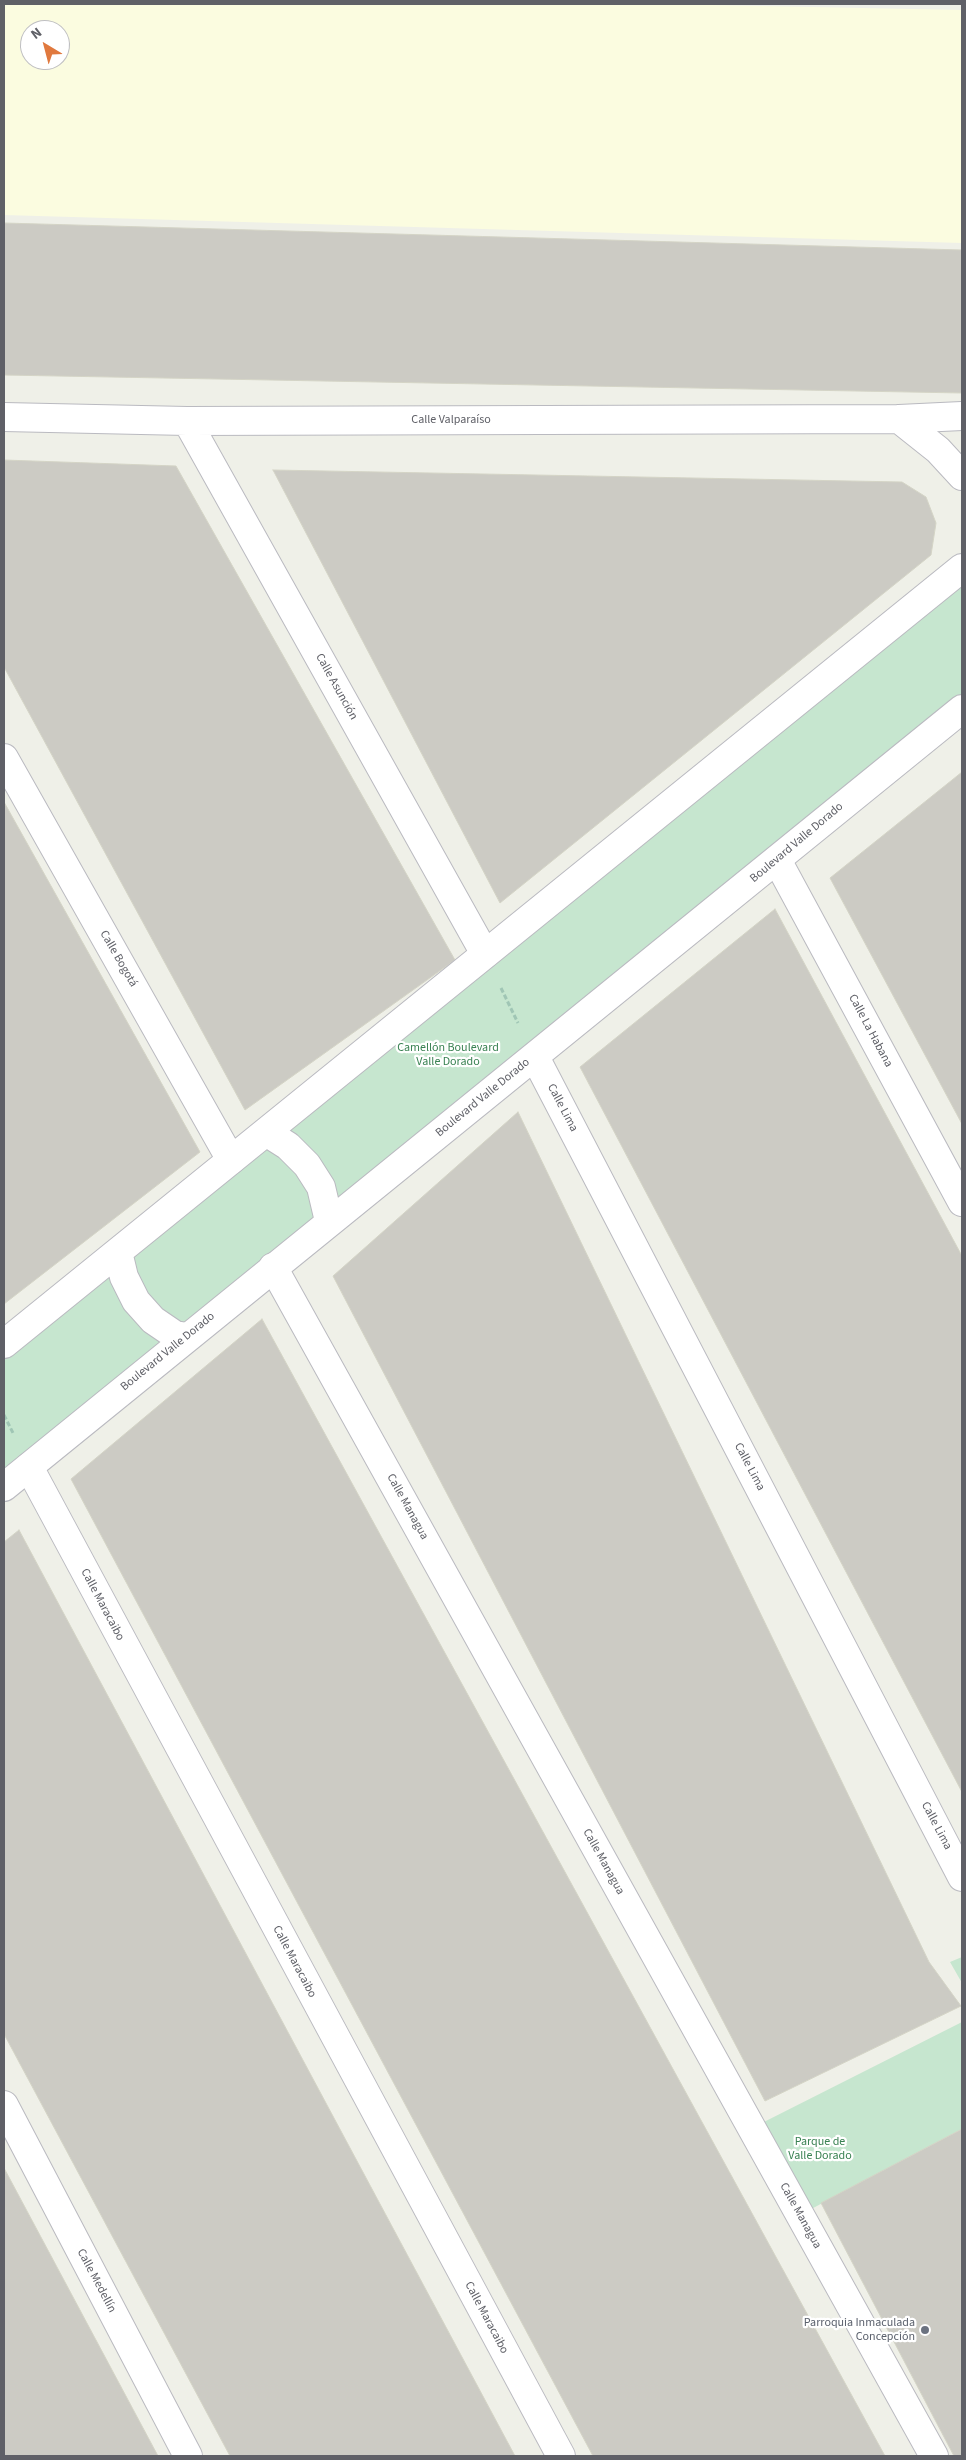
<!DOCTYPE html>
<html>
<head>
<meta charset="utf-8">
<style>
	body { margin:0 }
	#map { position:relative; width:966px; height:2460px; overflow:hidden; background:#eff0e8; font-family:"Source Sans 3",sans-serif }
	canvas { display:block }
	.frame { position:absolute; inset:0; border:5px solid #5f6067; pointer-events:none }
	.north { position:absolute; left:20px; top:20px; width:50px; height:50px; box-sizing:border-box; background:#fff; border:1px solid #bfbfc2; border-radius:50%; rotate:323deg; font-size:14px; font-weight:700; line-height:20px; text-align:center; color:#5f6067 }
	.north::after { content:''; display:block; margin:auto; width:18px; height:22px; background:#e0793e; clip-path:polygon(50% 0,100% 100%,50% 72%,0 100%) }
</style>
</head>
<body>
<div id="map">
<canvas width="966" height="2460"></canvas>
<div class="frame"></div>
<div class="north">N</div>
</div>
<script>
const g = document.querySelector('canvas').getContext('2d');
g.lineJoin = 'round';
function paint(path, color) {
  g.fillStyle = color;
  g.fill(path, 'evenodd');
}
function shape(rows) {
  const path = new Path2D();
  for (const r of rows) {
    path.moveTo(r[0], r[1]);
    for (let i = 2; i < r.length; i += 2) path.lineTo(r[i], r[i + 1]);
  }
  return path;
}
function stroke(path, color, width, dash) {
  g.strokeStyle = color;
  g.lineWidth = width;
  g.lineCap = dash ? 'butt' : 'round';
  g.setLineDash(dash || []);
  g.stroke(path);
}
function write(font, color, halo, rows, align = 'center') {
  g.font = font + ' "Source Sans 3",sans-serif';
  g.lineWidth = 4.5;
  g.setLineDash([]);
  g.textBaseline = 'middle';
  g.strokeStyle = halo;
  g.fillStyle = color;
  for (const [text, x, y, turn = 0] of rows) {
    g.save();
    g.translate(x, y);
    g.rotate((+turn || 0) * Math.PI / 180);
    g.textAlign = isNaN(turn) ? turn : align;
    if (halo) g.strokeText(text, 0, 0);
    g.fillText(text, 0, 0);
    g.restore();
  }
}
const commercial = shape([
	[4,4,660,4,962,10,962,243,4,215],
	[30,30,60,30,60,60,30,60]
]);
const green = shape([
	[962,573,962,704,4,1482,4,1344],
	[962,1957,962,1983,950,1962],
	[962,2022,962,2129,800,2215,752,2128]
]);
const building = shape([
	[4,223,962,250,962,393,4,375,4,223],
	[4,460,176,466,455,960,245,1110,4,667,4,460],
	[273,470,902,482,926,497,936,523,931,555,500,903,273,470],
	[962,772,962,1124,830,878,962,772],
	[4,802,200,1152,4,1304,4,802],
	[775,909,962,1256,962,1792,580,1067,775,909],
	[518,1112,929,1962,961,2006,765,2101,333,1276,518,1112],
	[262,1319,885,2456,593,2456,71,1479,262,1319],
	[19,1530,515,2456,230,2456,4,2034,4,1542,19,1530],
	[962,2129,962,2456,954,2456,821,2203,962,2129],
	[4,2168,158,2456,4,2456,4,2168]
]);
const path = shape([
	[501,988,518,1023],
	[4,1415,14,1435]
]);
const minor = shape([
	[4,417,187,421,899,419,962,416],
	[899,419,938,450,962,476],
	[187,421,485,954],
	[4,758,231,1160],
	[777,860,962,1202],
	[535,1057,962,1877],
	[273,1267,934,2456],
	[29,1467,561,2456],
	[4,2105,188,2456]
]);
const tertiary = shape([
	[266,1132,288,1146,307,1165,321,1187,329,1221],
	[118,1252,124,1277,136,1301,153,1320,175,1335,186,1337],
	[4,1344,962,568],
	[4,1487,962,709]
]);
const markers = [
	[925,2330,5,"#6b7280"]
];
const streetNames = [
	["Calle Valparaíso",451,420],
	["Calle Asunción",336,687,61],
	["Boulevard Valle Dorado",797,843,-40],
	["Calle Bogotá",118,959,60],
	["Calle La Habana",870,1031,62],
	["Boulevard Valle Dorado",483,1098,-39],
	["Calle Lima",562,1108,62],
	["Boulevard Valle Dorado",168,1352,-39],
	["Calle Lima",749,1467,62],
	["Calle Managua",407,1507,61],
	["Calle Maracaibo",102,1605,62],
	["Calle Lima",936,1826,62],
	["Calle Managua",603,1862,61],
	["Calle Maracaibo",294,1962,62],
	["Calle Managua",800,2216,61],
	["Calle Medellín",96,2281,62],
	["Calle Maracaibo",486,2318,62]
];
const parkNames = [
	["Camellón Boulevard",448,1048],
	["Valle Dorado",448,1062],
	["Parque de",820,2142],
	["Valle Dorado",820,2156]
];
const worshipNames = [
	["Parroquia Inmaculada",915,2323],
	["Concepción",915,2337]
];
paint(commercial, '#fbfce0');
paint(green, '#c6e6cf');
paint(building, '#cccbc4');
stroke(building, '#d4d4c6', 1);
stroke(minor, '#babac0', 30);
stroke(tertiary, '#babac0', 30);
stroke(path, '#a0c6b5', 3, [5, 2.5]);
stroke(minor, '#fff', 28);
stroke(tertiary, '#fff', 28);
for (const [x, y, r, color] of markers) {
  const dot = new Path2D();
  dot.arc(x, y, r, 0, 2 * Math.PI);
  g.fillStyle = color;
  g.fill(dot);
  stroke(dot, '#fff', 2);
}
write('12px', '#5f6067', '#fff', streetNames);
write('12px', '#3a8253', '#fff', parkNames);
write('12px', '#5b616d', '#fff', worshipNames, 'right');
</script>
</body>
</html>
